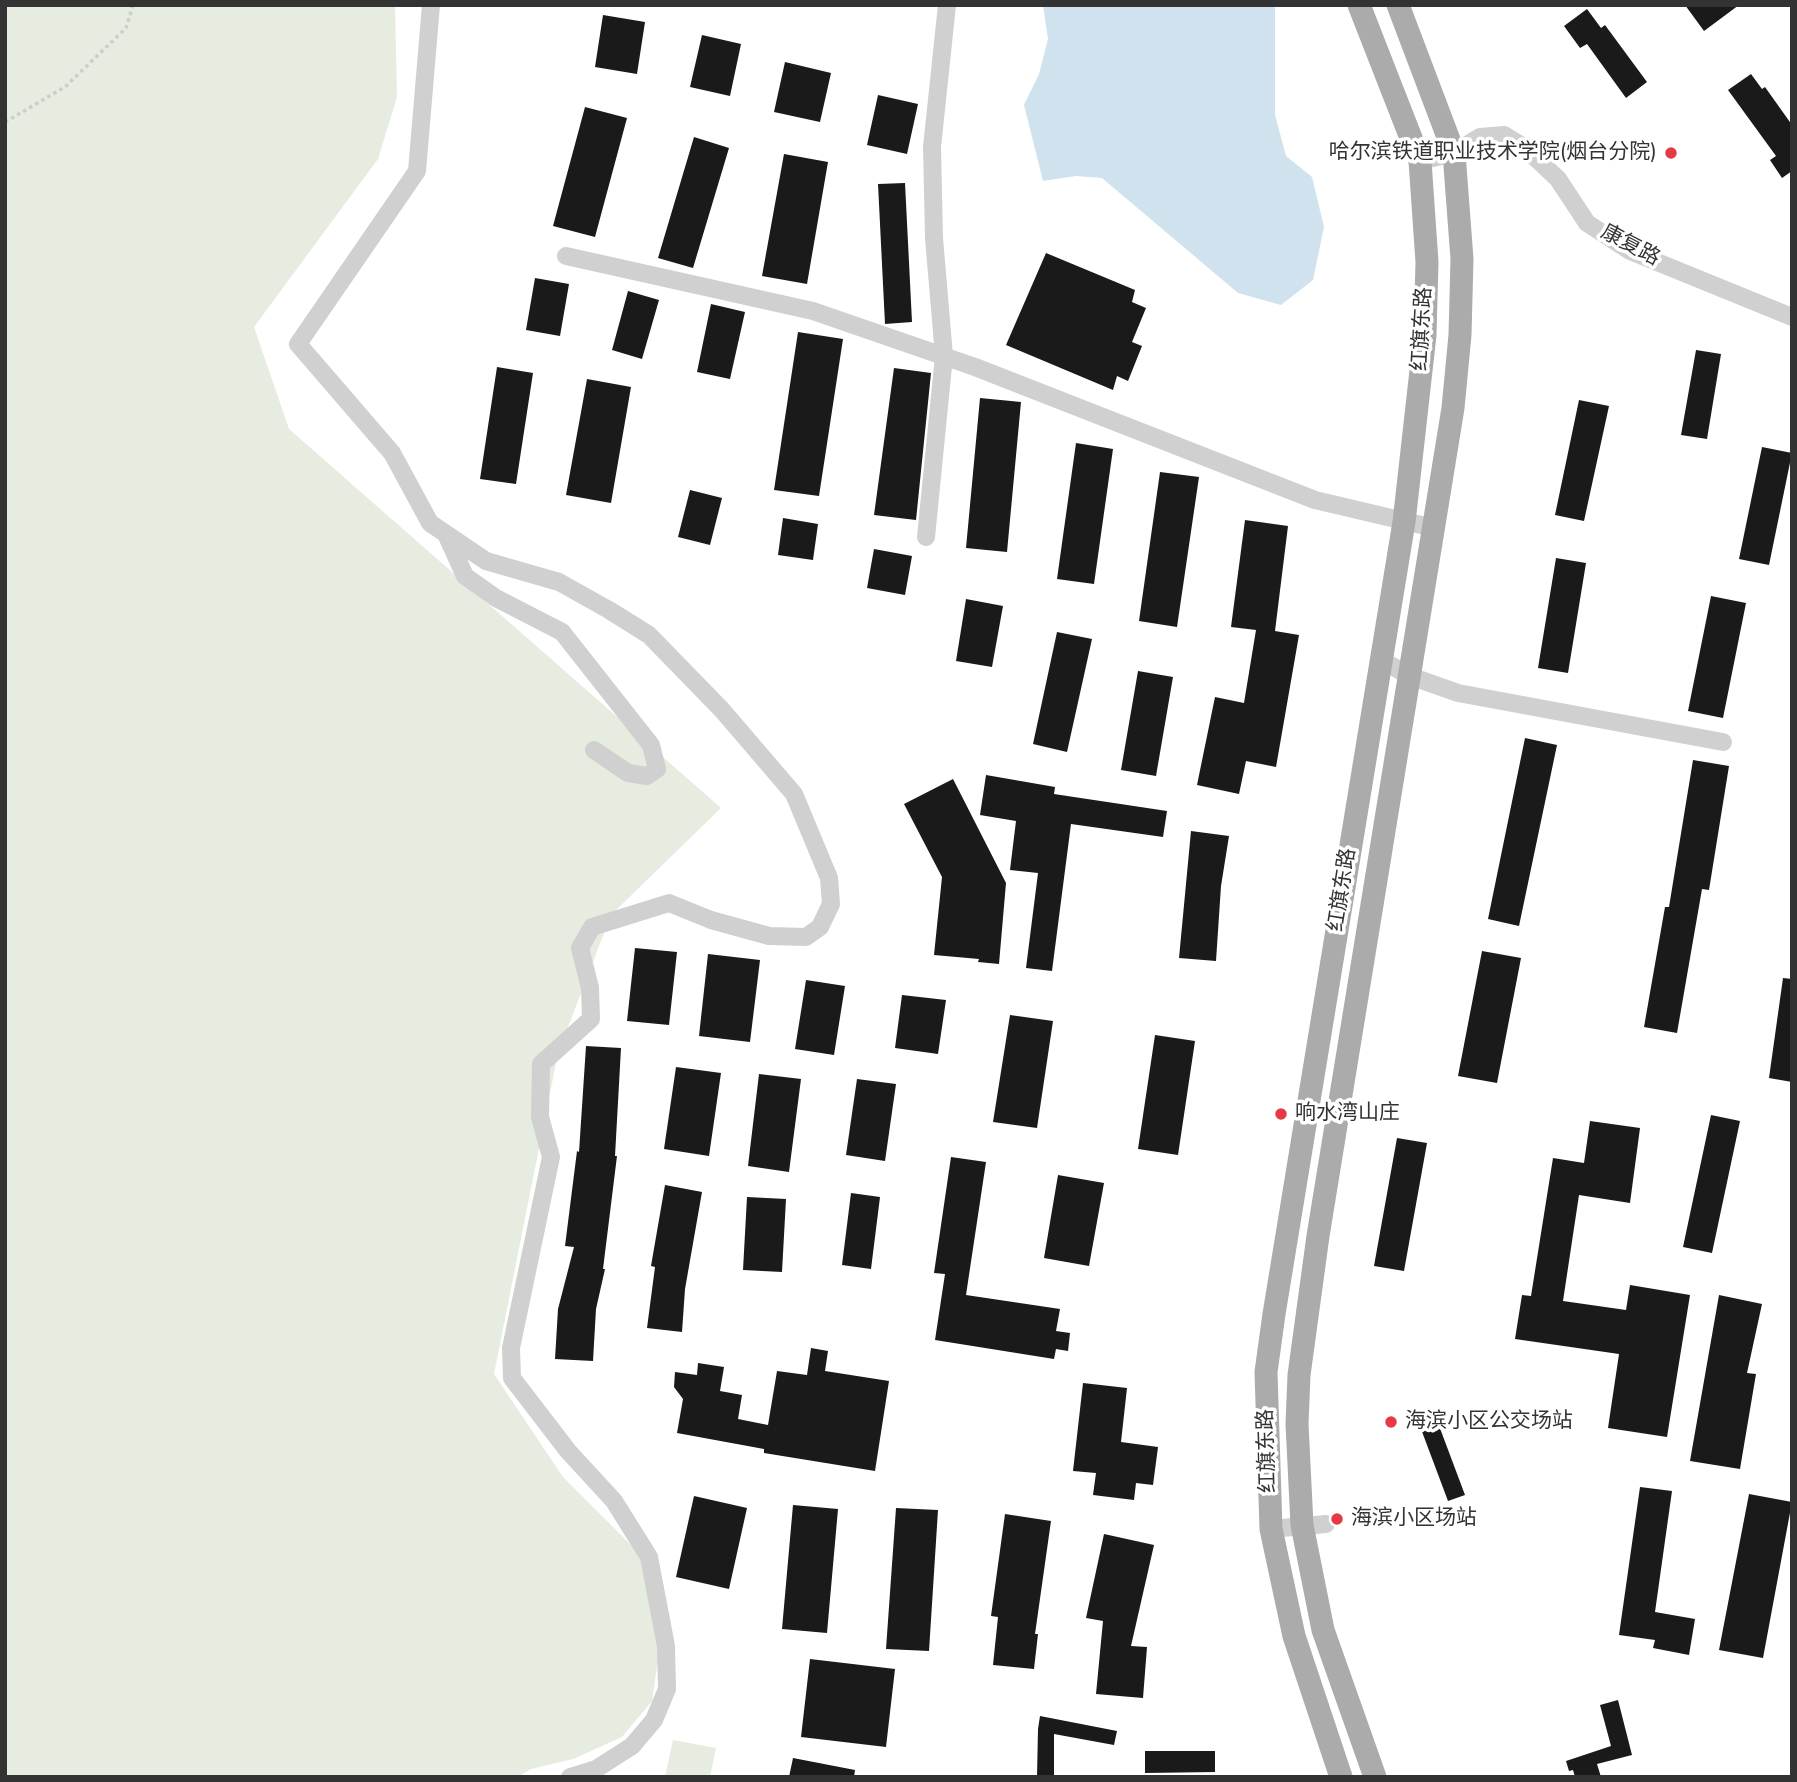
<!DOCTYPE html>
<html>
<head>
<meta charset="utf-8">
<style>
	body { margin:0 }
	#map { position:relative; width:1797px; height:1782px; overflow:hidden; background:#fff; font-family:"Nunito Sans",sans-serif }
	canvas { display:block }
	.frame { position:absolute; inset:0; border:7px solid #333; pointer-events:none }
</style>
</head>
<body>
<div id="map">
<canvas width="1797" height="1782"></canvas>
<div class="frame"></div>
</div>
<script>
const g = document.querySelector('canvas').getContext('2d');
g.lineJoin = 'round';
function paint(path, color) {
  g.fillStyle = color;
  g.fill(path, 'evenodd');
}
function shape(rows) {
  const path = new Path2D();
  for (const r of rows) {
    path.moveTo(r[0], r[1]);
    for (let i = 2; i < r.length; i += 2) path.lineTo(r[i], r[i + 1]);
  }
  return path;
}
function stroke(path, color, width, dash) {
  g.strokeStyle = color;
  g.lineWidth = width;
  g.lineCap = dash ? 'butt' : 'round';
  g.setLineDash(dash || []);
  g.stroke(path);
}
function write(font, color, halo, rows, align = 'center') {
  g.font = font + ' "Nunito Sans","Noto Sans SC",sans-serif';
  g.lineWidth = 7;
  g.setLineDash([]);
  g.textBaseline = 'middle';
  g.strokeStyle = halo;
  g.fillStyle = color;
  for (const [text, x, y, turn = 0] of rows) {
    g.save();
    g.translate(x, y);
    g.rotate((+turn || 0) * Math.PI / 180);
    g.textAlign = isNaN(turn) ? turn : align;
    if (halo) g.strokeText(text, 0, 0);
    g.fillText(text, 0, 0);
    g.restore();
  }
}
const green = shape([
	[5,5,395,5,397,97,378,159,254,327,289,429,721,808,611,915,558,1053,494,1374,563,1477,641,1555,659,1653,652,1701,622,1737,573,1759,531,1769,518,1777,5,1777],
	[673,1740,716,1748,710,1777,665,1777]
]);
const water = shape([
	[1043,5,1275,5,1275,115,1286,156,1312,177,1324,227,1313,280,1281,305,1238,293,1102,178,1076,176,1043,181,1024,105,1039,74,1048,39]
]);
const building = shape([
	[1685,5,1739,5,1704,31],
	[1587,9,1601,28,1605,25,1647,82,1626,98,1587,44,1580,48,1564,26],
	[603,15,645,22,637,74,595,67],
	[702,35,741,44,730,96,690,87],
	[785,62,831,73,820,122,774,112],
	[1751,74,1762,89,1765,87,1792,125,1792,171,1782,178,1770,160,1776,156,1728,90],
	[878,95,918,104,907,154,867,145],
	[585,107,627,118,595,237,553,226],
	[694,137,729,148,693,268,658,258],
	[784,154,828,162,807,284,762,276],
	[905,183,912,322,885,324,878,184],
	[1046,253,1135,290,1132,302,1146,308,1132,342,1142,346,1128,381,1117,376,1113,390,1006,345],
	[535,278,569,284,560,336,526,330],
	[628,291,659,300,642,359,612,350],
	[711,304,745,312,730,379,697,372],
	[798,332,843,339,819,496,774,490],
	[1696,350,1721,354,1707,439,1681,435],
	[497,367,533,373,516,484,480,479],
	[894,368,931,373,916,520,874,515],
	[587,379,631,387,611,503,566,495],
	[980,398,1021,402,1007,552,966,548],
	[1579,400,1609,406,1584,521,1555,515],
	[1076,443,1113,449,1094,584,1057,579],
	[1762,447,1792,453,1769,565,1739,559],
	[1160,472,1199,477,1177,627,1139,621],
	[690,490,722,498,710,545,678,537],
	[783,518,818,524,813,560,778,555],
	[1245,520,1288,526,1275,631,1299,635,1276,767,1246,761,1239,794,1197,785,1215,697,1244,703,1256,630,1231,627],
	[874,549,912,556,905,595,867,588],
	[1556,558,1586,563,1568,673,1538,668],
	[1711,596,1746,603,1723,718,1688,711],
	[966,599,1003,606,992,667,956,661],
	[1057,632,1092,639,1067,752,1033,744],
	[1138,671,1173,677,1156,776,1121,770],
	[1525,738,1557,745,1519,926,1488,919],
	[1693,760,1729,766,1709,890,1702,889,1677,1033,1644,1027,1665,907,1669,907],
	[986,775,1055,787,1054,794,1167,811,1163,837,1071,824,1052,971,1026,968,1038,873,1010,870,1016,821,980,815],
	[953,779,1006,883,999,964,978,962,979,959,934,955,942,877,904,804],
	[1191,831,1229,836,1221,886,1216,961,1179,958],
	[635,948,677,952,669,1025,627,1021],
	[1482,951,1521,958,1497,1083,1458,1076],
	[708,954,760,960,750,1042,699,1036],
	[1783,978,1792,979,1792,1082,1769,1078],
	[806,980,845,986,834,1055,795,1049],
	[902,995,946,1000,938,1054,895,1048],
	[1010,1015,1053,1021,1037,1128,993,1122],
	[1155,1035,1195,1041,1178,1155,1138,1149],
	[586,1046,621,1048,615,1156,617,1156,603,1269,605,1269,596,1309,593,1361,555,1359,558,1309,574,1247,565,1246,577,1151,579,1152],
	[676,1067,721,1073,709,1156,664,1149],
	[759,1074,801,1079,789,1172,748,1166],
	[857,1079,896,1084,885,1161,846,1155],
	[1711,1115,1740,1121,1712,1253,1683,1247],
	[1590,1121,1640,1128,1630,1203,1579,1195,1563,1301,1626,1310,1630,1285,1690,1295,1667,1437,1608,1428,1619,1354,1515,1339,1522,1295,1531,1296,1553,1158,1584,1163],
	[1397,1138,1427,1143,1404,1271,1374,1266],
	[951,1157,986,1162,966,1295,1060,1309,1056,1331,1070,1333,1068,1351,1056,1349,1054,1359,935,1340,945,1274,934,1273],
	[1058,1175,1104,1183,1089,1266,1044,1258],
	[665,1185,702,1192,685,1289,682,1332,647,1328,655,1267,651,1266],
	[851,1193,880,1197,871,1269,842,1265],
	[747,1197,786,1199,782,1272,743,1270],
	[1719,1295,1762,1304,1747,1373,1756,1374,1740,1469,1690,1461],
	[811,1348,828,1351,825,1371,889,1381,875,1471,764,1453,764,1449,677,1433,683,1399,674,1387,675,1372,697,1375,698,1363,724,1367,720,1391,742,1395,738,1419,768,1425,777,1371,807,1375],
	[1083,1383,1127,1388,1121,1442,1158,1447,1153,1485,1136,1483,1134,1500,1093,1495,1096,1473,1073,1471],
	[1435,1415,1465,1495,1448,1501,1418,1421],
	[1640,1487,1672,1491,1655,1612,1695,1619,1689,1655,1653,1648,1655,1640,1619,1635],
	[1749,1494,1792,1502,1763,1658,1719,1650],
	[694,1496,747,1508,729,1589,676,1577],
	[793,1505,838,1509,827,1633,782,1629],
	[896,1508,938,1510,929,1651,886,1649],
	[1005,1514,1051,1521,1035,1634,1038,1634,1034,1669,993,1665,998,1617,991,1616],
	[1104,1534,1154,1545,1131,1646,1147,1647,1143,1698,1096,1694,1103,1621,1086,1618],
	[810,1659,895,1669,886,1747,801,1737],
	[1618,1700,1632,1755,1597,1764,1601,1777,1575,1777,1573,1770,1569,1771,1566,1761,1611,1746,1600,1705],
	[1040,1716,1117,1731,1114,1745,1054,1734,1054,1777,1037,1777,1038,1729],
	[1145,1751,1215,1751,1215,1772,1145,1773],
	[793,1758,855,1770,854,1777,789,1777]
]);
const path = shape([
	[5,122,65,87,126,28,133,5]
]);
const minor = shape([
	[431,5,417,171,298,344,392,453,430,523,486,561,559,582,609,610,649,635,722,710,794,794,829,878,831,904,820,927,806,937,769,936,711,920,669,903,592,927,580,948,590,988,591,1019,541,1064,540,1117,551,1157,511,1348,512,1378,568,1451,614,1501,649,1557,666,1646,667,1689,654,1720,632,1746,596,1769,570,1777],
	[1420,161,1454,153,1480,137,1504,135,1525,148,1558,179,1587,223,1630,251,1792,317],
	[566,256,813,311,975,367,1315,500,1434,528],
	[446,534,465,576,496,598,562,632,651,745,657,769,647,776,628,773,594,750],
	[926,537,944,356,934,238,932,147,947,5],
	[1381,660,1410,676,1458,693,1723,742],
	[1271,1529,1326,1524]
]);
const major = shape([
	[1341,1777,1294,1636,1271,1529,1266,1372,1274,1314,1404,522,1425,335,1427,262,1420,161,1359,5],
	[1375,1777,1323,1630,1302,1525,1297,1424,1299,1375,1318,1236,1453,408,1460,335,1462,259,1454,153,1398,5]
]);
const markers = [
	[1671,153,7,"#e63946"],
	[1281,1114,7,"#e63946"],
	[1391,1422,7,"#e63946"],
	[1337,1519,7,"#e63946"]
];
const poiNames = [
	["哈尔滨铁道职业技术学院(烟台分院)",1657,153,"right"],
	["响水湾山庄",1295,1114],
	["海滨小区公交场站",1405,1422],
	["海滨小区场站",1351,1519]
];
const streetNames = [
	["康复路",1630,246,28],
	["红旗东路",1423,329,-87],
	["红旗东路",1343,890,-81],
	["红旗东路",1268,1451,-92]
];
paint(green, '#e6ecdf');
paint(water, '#cfe2ee');
paint(building, '#1a1a1a');
stroke(path, '#cdcdcd', 3.5, [3.5, 3.5]);
stroke(minor, '#d0d0d0', 18);
stroke(major, '#ababab', 23);
for (const [x, y, r, color] of markers) {
  const dot = new Path2D();
  dot.arc(x, y, r, 0, 2 * Math.PI);
  g.fillStyle = color;
  g.fill(dot);
  stroke(dot, '#fff', 2.5);
}
write('21px', '#333', '#fff', poiNames, 'left');
write('21px', '#333', '#fff', streetNames);
</script>
</body>
</html>
